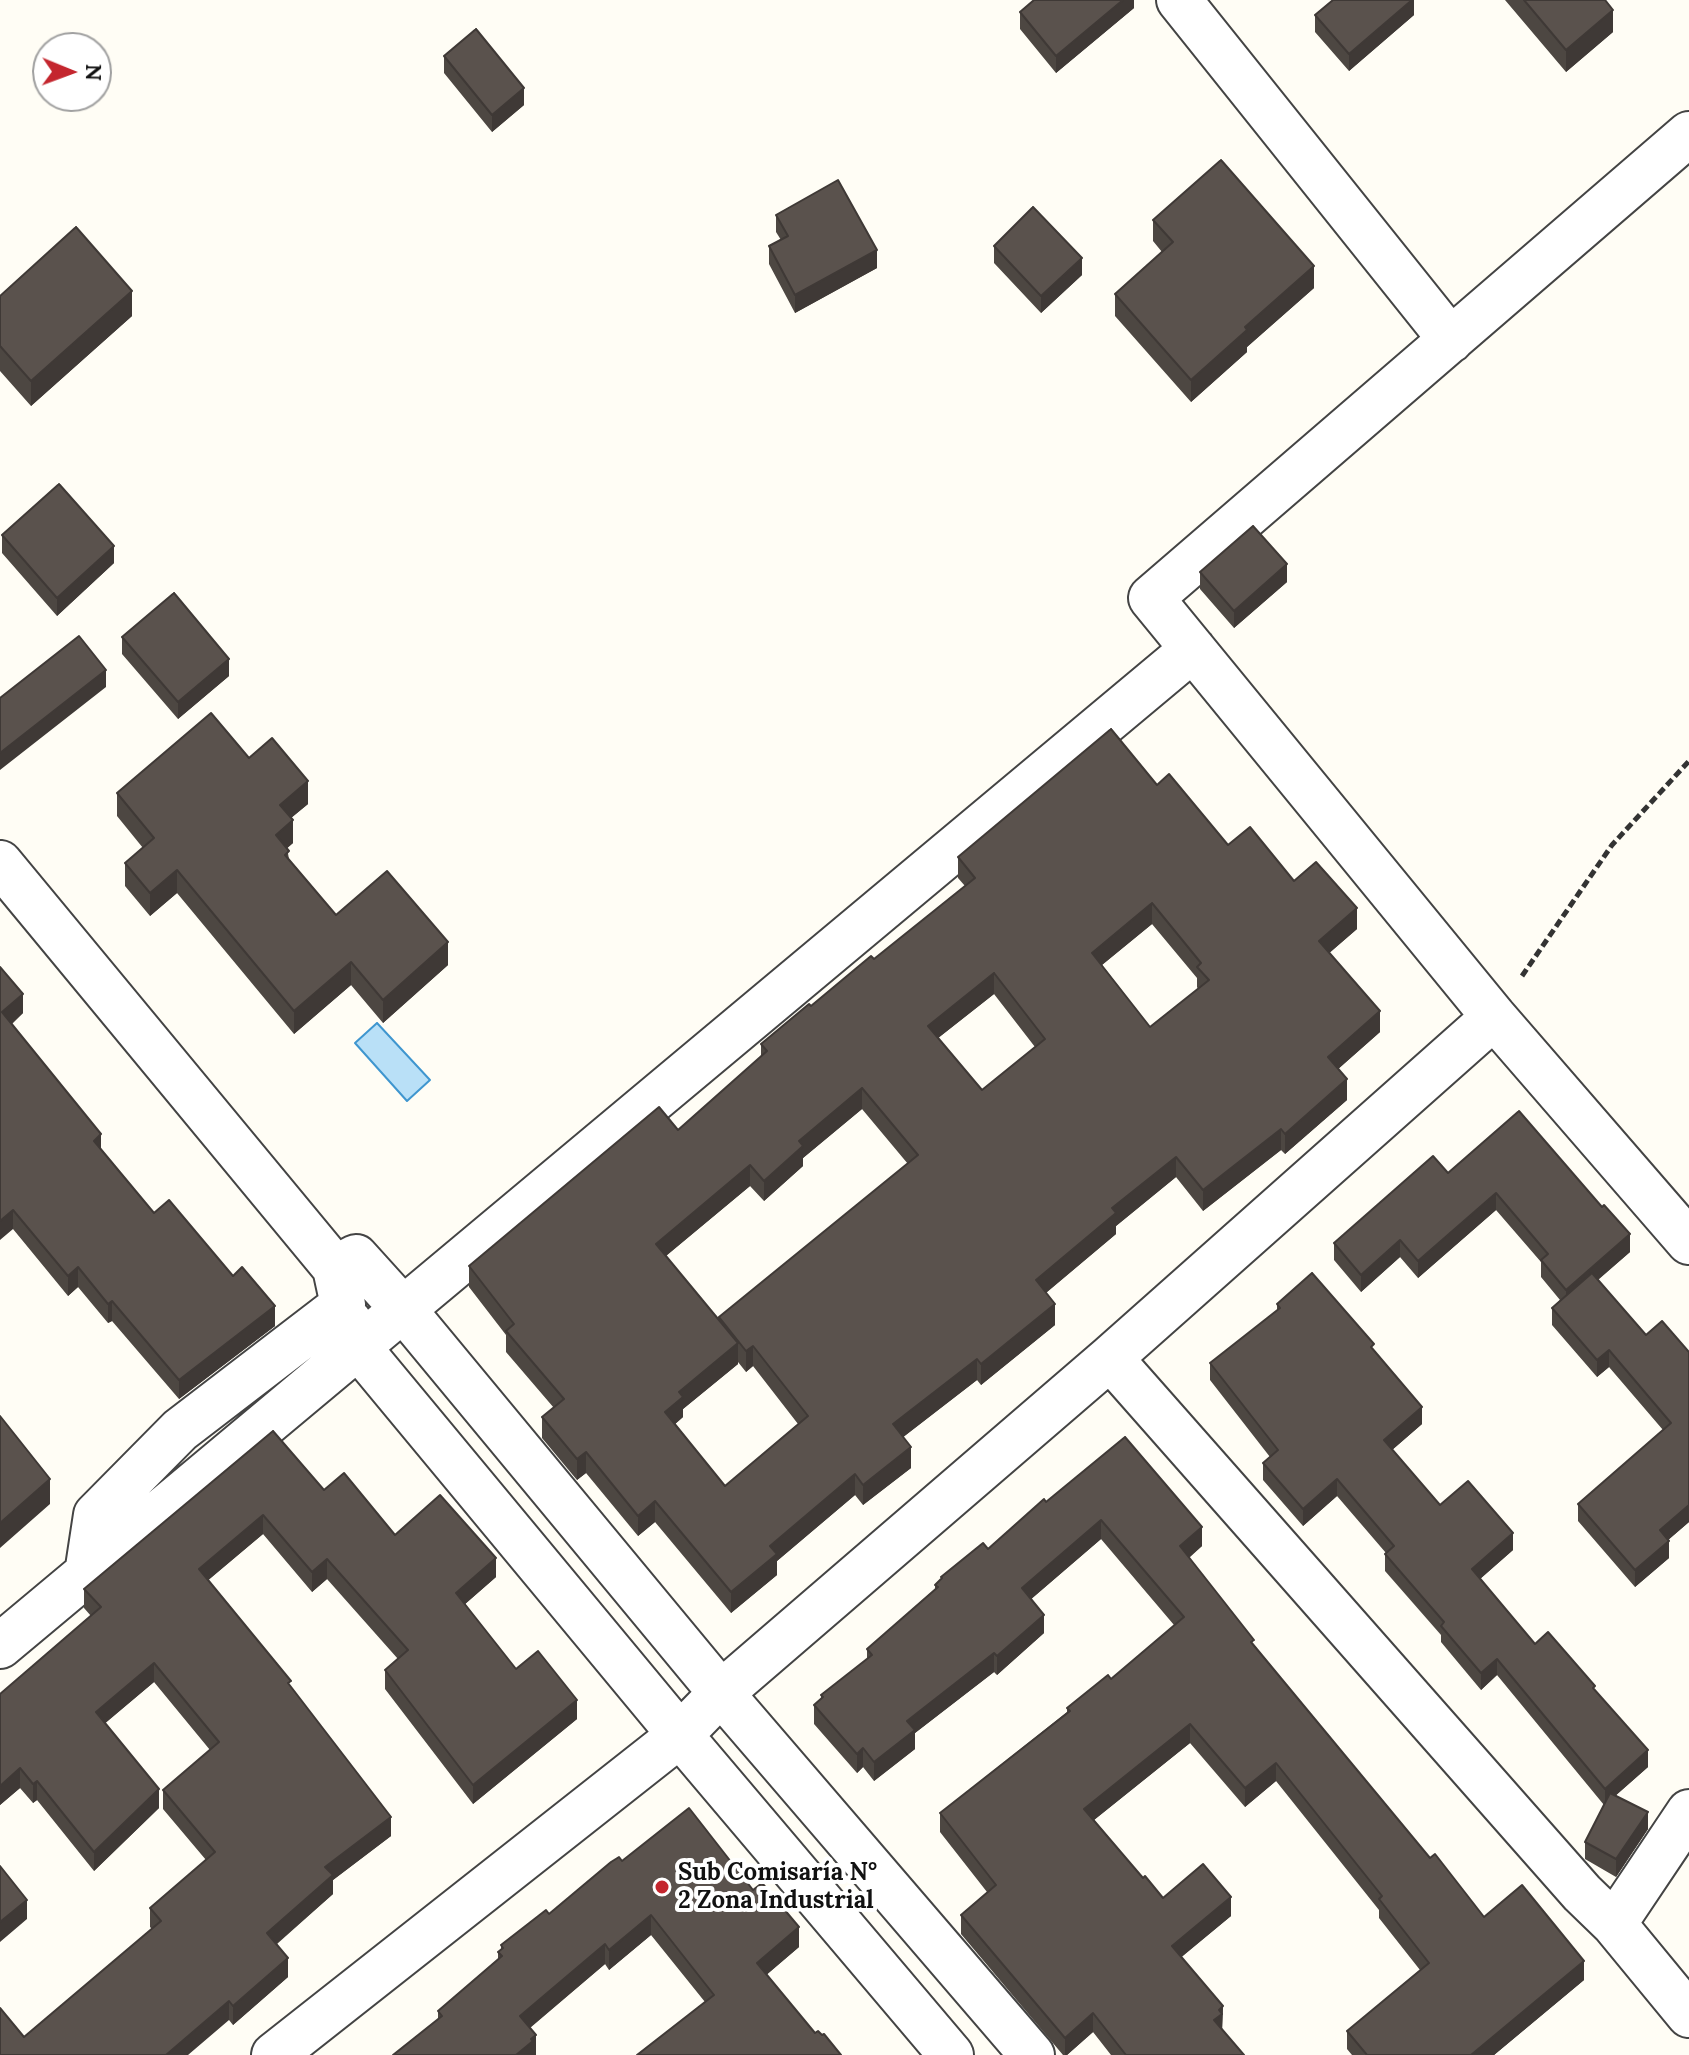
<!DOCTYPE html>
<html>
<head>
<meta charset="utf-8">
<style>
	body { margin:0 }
	#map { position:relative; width:1689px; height:2055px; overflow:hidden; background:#fffdf5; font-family:Lora,serif }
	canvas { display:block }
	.north { position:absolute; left:32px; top:32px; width:80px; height:80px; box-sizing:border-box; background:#fff; border:2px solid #a0a0a0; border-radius:50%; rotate:91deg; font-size:22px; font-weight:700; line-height:32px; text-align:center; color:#111 }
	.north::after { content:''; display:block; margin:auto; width:28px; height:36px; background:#c4262e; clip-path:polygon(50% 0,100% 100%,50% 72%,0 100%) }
</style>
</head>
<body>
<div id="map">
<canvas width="1689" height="2055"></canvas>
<div class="north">N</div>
</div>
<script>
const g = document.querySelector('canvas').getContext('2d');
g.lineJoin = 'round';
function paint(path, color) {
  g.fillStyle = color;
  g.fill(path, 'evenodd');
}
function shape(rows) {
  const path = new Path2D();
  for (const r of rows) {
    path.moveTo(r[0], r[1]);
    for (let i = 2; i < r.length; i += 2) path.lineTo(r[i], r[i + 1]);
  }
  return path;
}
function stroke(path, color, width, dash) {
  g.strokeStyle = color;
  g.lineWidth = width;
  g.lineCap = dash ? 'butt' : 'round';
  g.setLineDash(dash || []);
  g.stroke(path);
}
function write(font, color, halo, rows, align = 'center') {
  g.font = font + ' Lora,serif';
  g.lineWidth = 8;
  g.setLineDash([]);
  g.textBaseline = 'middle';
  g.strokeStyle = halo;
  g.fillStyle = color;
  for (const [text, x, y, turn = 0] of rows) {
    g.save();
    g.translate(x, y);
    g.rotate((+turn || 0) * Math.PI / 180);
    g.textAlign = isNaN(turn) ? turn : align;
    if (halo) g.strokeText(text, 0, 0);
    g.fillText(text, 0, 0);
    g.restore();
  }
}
const water = shape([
	[377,1023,430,1080,407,1101,355,1043,377,1023]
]);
const path = shape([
	[1522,976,1612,845,1689,761]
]);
const minor = shape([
	[1179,0,1451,340],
	[1689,134,1151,598,1494,1017,1689,1242],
	[0,863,335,1268],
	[350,1322,359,1348,680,1735,951,2055],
	[1110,1358,1582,1893,1614,1924,1689,2015],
	[87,1574,96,1515,180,1430,343,1305,335,1268,356,1257,403,1309,721,1693,1032,2055],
	[0,1646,1193,649],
	[1614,1924,1689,1812],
	[274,2055,680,1735,721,1693,1110,1358,1494,1017]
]);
const wall = shape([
	[1134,0,1134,8,1056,73,1020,29,1020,12],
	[1414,0,1414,15,1349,71,1315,32,1315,15],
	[1505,0,1605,0,1613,32,1566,72],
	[444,56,524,105,492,132,444,73],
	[776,215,877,268,795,313,769,264,769,246,781,240,776,232],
	[1153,220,1314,288,1247,347,1247,352,1191,402,1115,316,1115,294,1162,252,1153,241],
	[994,246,1082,275,1041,313,994,263],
	[0,296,132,316,31,406,0,371],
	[2,535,114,563,57,616,2,553],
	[1200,572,1287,582,1234,628,1200,589],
	[122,637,229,676,178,719,122,654],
	[249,758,308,804,291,818,293,843,287,848,289,859,336,915,448,965,383,1023,351,985,294,1034,177,893,150,916,125,886,125,863,143,848,117,816,117,793],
	[1157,785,1228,845,1294,881,1357,929,1329,953,1380,1032,1338,1069,1347,1100,1285,1154,1281,1150,1203,1211,1176,1177,1116,1226,1116,1234,1046,1293,1055,1325,981,1385,977,1380,903,1437,911,1468,863,1505,855,1495,777,1561,777,1575,731,1613,655,1522,638,1536,586,1473,577,1480,542,1438,542,1417,554,1408,506,1352,506,1335,469,1287,469,1266,678,1130,761,1057,761,1044,874,959,965,886,958,878,958,857],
	[1152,924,1197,978,1197,987,1198,989,1150,1027,1102,965],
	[994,994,1035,1047,982,1090,938,1038],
	[862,1109,908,1164,719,1317,719,1320,666,1256,750,1186,764,1201,803,1166,803,1158],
	[738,1362,746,1372,753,1366,798,1424,725,1486,675,1424,683,1417,683,1409,738,1364],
	[0,967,23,1013,12,1024,101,1149,154,1213,275,1326,179,1399,112,1321,108,1323,78,1287,68,1296,13,1229],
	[1448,1173,1630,1252,1598,1280,1646,1335,1689,1352,1689,1522,1668,1540,1669,1558,1635,1587,1578,1521,1578,1504,1663,1430,1609,1367,1597,1377,1552,1325,1552,1308,1560,1300,1541,1277,1541,1262,1496,1210,1418,1278,1400,1257,1361,1292,1334,1260,1334,1243],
	[1277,1304,1374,1350,1422,1424,1392,1450,1440,1505,1513,1550,1480,1579,1535,1644,1595,1691,1648,1767,1616,1795,1648,1829,1616,1877,1585,1859,1585,1842,1604,1805,1497,1675,1481,1690,1441,1642,1441,1635,1385,1571,1385,1554,1386,1553,1337,1496,1303,1526,1263,1480,1263,1463,1270,1457,1210,1380,1210,1363,1277,1311],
	[324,1490,395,1535,496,1577,465,1604,516,1669,577,1719,473,1804,385,1689,385,1670,398,1659,327,1579,312,1592,263,1534,208,1580,291,1687,391,1836,333,1880,333,1894,277,1944,288,1977,233,2025,229,2020,24,2037,152,1929,150,1927,150,1908,206,1860,163,1809,163,1790,210,1750,154,1682,105,1723,159,1808,94,1871,37,1800,33,1803,20,1788,0,1805,0,1694,91,1616,84,1608,84,1589],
	[1046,1502,1202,1546,1189,1558,1254,1645,1430,1858,1484,1917,1584,1980,1494,2055,1352,2055,1347,2049,1347,2031,1420,1970,1379,1918,1379,1910,1276,1781,1245,1807,1190,1743,1094,1820,1143,1878,1163,1898,1231,1916,1181,1957,1223,2006,1222,2030,1244,2055,1111,2055,1093,2032,1067,2055,1063,2055,961,1934,961,1915,987,1892,940,1832,940,1813,1067,1712,1067,1708,1111,1679,1174,1625,1101,1539,1031,1599,1044,1633,997,1675,994,1672,915,1733,915,1749,874,1781,863,1767,857,1773,814,1724,814,1705,821,1699,821,1695,867,1659,867,1649,935,1589,935,1585,941,1580,941,1577,988,1549],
	[622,1861,799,1947,766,1975,815,2033,841,2055,705,2002,651,1935,609,1970,605,1964,530,2028,536,2055,438,2019,438,2011,498,1959,498,1952,501,1950,501,1945,549,1914]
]);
const shadedWall = shape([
	[1123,0,1134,0,1134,8,1056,73,1056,56],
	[1412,0,1414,0,1414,15,1349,71,1349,54],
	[1613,10,1613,32,1566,72,1566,50],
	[524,88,524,105,492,132,492,115],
	[877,250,877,268,795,313,795,295],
	[1082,258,1082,275,1041,313,1041,296],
	[1314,266,1314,288,1247,347,1247,352,1191,402,1191,380,1245,327],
	[132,291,132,316,31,406,31,381],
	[114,546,114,563,57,616,57,598],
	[1287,564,1287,582,1234,628,1234,611],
	[229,659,229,676,178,719,178,702],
	[106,670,106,687,0,770,0,753],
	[308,781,308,804,280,827,280,805],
	[293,820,293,843,276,858,276,835],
	[177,870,177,893,150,916,150,893],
	[1152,903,1152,924,1092,973,1092,953],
	[1357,908,1357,929,1319,962,1319,941],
	[448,942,448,965,383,1023,383,1000],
	[351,962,351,985,294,1034,294,1011],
	[994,973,994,994,928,1046,928,1026],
	[23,994,23,1013,2,1032,2,1012],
	[1380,1011,1380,1032,1328,1078,1328,1057],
	[1347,1079,1347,1100,1285,1154,1285,1134],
	[862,1088,862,1109,803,1158,803,1166,764,1201,764,1181,799,1141],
	[1281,1129,1281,1150,1203,1211,1203,1190],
	[101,1134,101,1154,94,1141],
	[1176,1157,1176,1177,1116,1226,1116,1234,1036,1301,1036,1280,1112,1208],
	[750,1165,750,1186,656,1264,656,1244],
	[1496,1193,1496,1210,1418,1278,1418,1261],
	[13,1210,13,1229,0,1240,0,1221],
	[1630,1234,1630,1252,1566,1307,1566,1290],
	[1400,1240,1400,1257,1361,1292,1361,1275],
	[78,1267,78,1287,68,1296,68,1276],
	[112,1301,112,1321,108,1323,108,1304],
	[1055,1304,1055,1325,981,1385,981,1364],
	[275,1306,275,1326,179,1399,179,1380],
	[738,1343,738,1364,683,1409,683,1417,665,1433,665,1412,679,1392],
	[753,1346,753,1366,746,1372,746,1351],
	[1609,1350,1609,1367,1597,1377,1597,1360],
	[977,1359,977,1380,893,1445,893,1424],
	[1422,1407,1422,1424,1384,1457,1384,1440],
	[911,1447,911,1468,863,1505,863,1485],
	[586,1452,586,1473,577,1480,577,1459],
	[855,1474,855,1495,777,1561,777,1575,731,1613,731,1592,770,1546],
	[50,1479,50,1504,0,1548,0,1523],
	[1337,1479,1337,1496,1303,1526,1303,1509],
	[655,1501,655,1522,638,1536,638,1516],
	[1689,1505,1689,1522,1660,1547,1660,1530],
	[263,1515,263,1534,199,1588,199,1569],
	[1101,1520,1101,1539,1022,1607,1022,1588],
	[1202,1527,1202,1546,1180,1565,1180,1546],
	[1513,1533,1513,1550,1472,1586,1472,1569],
	[1669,1541,1669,1558,1635,1587,1635,1570],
	[496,1558,496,1577,456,1612,456,1593],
	[327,1559,327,1579,312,1592,312,1572],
	[1044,1615,1044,1633,997,1675,997,1656],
	[994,1653,994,1672,915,1733,915,1749,874,1781,874,1762,907,1721],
	[1497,1659,1497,1675,1481,1690,1481,1673],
	[154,1663,154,1682,96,1731,96,1712],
	[577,1700,577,1719,473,1804,473,1785],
	[1190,1724,1190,1743,1084,1828,1084,1809],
	[863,1748,863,1767,857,1773,857,1754],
	[1648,1750,1648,1767,1605,1805,1605,1789],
	[1276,1763,1276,1781,1245,1807,1245,1788],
	[20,1768,20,1788,0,1805,0,1786],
	[37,1781,37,1800,33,1803,33,1784],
	[159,1789,159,1808,94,1871,94,1852],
	[1648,1812,1648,1829,1616,1877,1616,1859],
	[391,1817,391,1836,333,1880,333,1894,267,1952,267,1933,325,1867],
	[1231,1897,1231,1916,1172,1965,1172,1946],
	[27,1900,27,1919,0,1942,0,1922],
	[651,1915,651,1935,609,1970,609,1950],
	[799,1927,799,1947,757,1983,757,1963],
	[605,1944,605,1964,520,2036,520,2016],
	[288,1958,288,1977,233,2025,233,2006],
	[1584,1961,1584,1980,1494,2055,1471,2055],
	[229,2001,229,2020,188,2055,166,2055],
	[1223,2006,1222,2032,1214,2020,1219,2010],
	[1093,2013,1093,2032,1067,2055,1065,2055,1065,2038],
	[536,2035,536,2055,516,2055,531,2039]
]);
const building = shape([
	[1034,0,1123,0,1056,56,1020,12,1034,0],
	[1333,0,1412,0,1349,54,1315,15,1333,0],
	[1524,0,1605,0,1613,10,1566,50,1524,0],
	[476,29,524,88,492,115,444,56,476,29],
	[1221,160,1314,266,1245,327,1247,330,1191,380,1115,294,1173,242,1153,220,1221,160],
	[838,180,877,250,795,295,769,246,788,236,776,215,838,180],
	[1033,207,1082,258,1041,296,994,246,1033,207],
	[76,227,132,291,31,381,0,346,0,296,76,227],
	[59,484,114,546,57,598,2,535,59,484],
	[1253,526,1287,564,1234,611,1200,572,1253,526],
	[174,593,229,659,178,702,122,637,174,593],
	[79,636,106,670,0,753,0,698,79,636],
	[211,713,249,758,272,738,308,781,280,805,293,820,276,835,289,851,285,855,336,915,387,871,448,942,383,1000,351,962,294,1011,177,870,150,893,125,863,154,838,117,793,211,713],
	[1111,729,1157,785,1169,774,1228,845,1250,827,1294,881,1316,862,1357,908,1319,941,1380,1011,1328,1057,1347,1079,1285,1134,1281,1129,1203,1190,1176,1157,1112,1208,1116,1213,1036,1280,1055,1304,981,1364,977,1359,893,1424,911,1447,863,1485,855,1474,770,1546,777,1554,731,1592,655,1501,638,1516,586,1452,577,1459,542,1417,564,1399,506,1331,514,1324,469,1266,659,1107,678,1130,767,1051,761,1044,809,1004,811,1006,871,956,874,959,975,878,958,857,1111,729],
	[1152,903,1201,963,1197,967,1209,980,1150,1027,1092,953,1152,903],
	[994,973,1045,1039,982,1090,928,1026,994,973],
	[862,1088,918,1155,719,1317,746,1351,753,1346,808,1416,725,1486,665,1412,683,1397,679,1392,738,1343,656,1244,750,1165,764,1181,803,1146,799,1141,862,1088],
	[0,967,23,994,2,1012,101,1134,94,1141,154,1213,169,1200,233,1276,242,1267,275,1306,179,1380,112,1301,108,1304,78,1267,68,1276,13,1210,0,1221,0,967],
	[1519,1111,1602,1207,1604,1205,1630,1234,1566,1290,1541,1260,1548,1254,1496,1193,1418,1261,1400,1240,1361,1275,1334,1243,1433,1156,1448,1173,1519,1111],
	[1312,1273,1374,1344,1371,1347,1422,1407,1384,1440,1440,1505,1468,1481,1513,1533,1472,1569,1535,1644,1548,1632,1595,1686,1593,1688,1648,1750,1605,1789,1497,1659,1481,1673,1441,1626,1444,1622,1385,1554,1394,1546,1337,1479,1303,1509,1263,1463,1278,1450,1210,1363,1280,1308,1277,1304,1312,1273],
	[1592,1273,1646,1335,1662,1321,1689,1352,1689,1505,1660,1530,1669,1541,1635,1570,1578,1504,1671,1423,1609,1350,1597,1360,1552,1308,1592,1273],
	[0,1416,50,1479,0,1523,0,1416],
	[273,1431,324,1490,344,1473,395,1535,440,1495,496,1558,456,1593,516,1669,538,1651,577,1700,473,1785,385,1670,408,1650,327,1559,312,1572,263,1515,199,1569,291,1681,288,1683,391,1817,325,1867,333,1875,267,1933,288,1958,233,2006,229,2001,166,2055,0,2055,0,2008,24,2037,161,1921,150,1908,215,1852,163,1790,219,1742,154,1663,96,1712,159,1789,94,1852,37,1781,33,1784,20,1768,0,1786,0,1694,101,1607,84,1589,273,1431],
	[1125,1437,1202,1527,1180,1546,1254,1640,1251,1642,1430,1858,1435,1854,1484,1917,1522,1885,1584,1961,1471,2055,1367,2055,1347,2031,1429,1963,1379,1899,1382,1896,1276,1763,1245,1788,1190,1724,1084,1809,1143,1878,1145,1876,1163,1898,1203,1864,1231,1897,1172,1946,1223,2006,1219,2010,1222,2014,1214,2020,1244,2055,1126,2055,1093,2013,1065,2038,961,1915,996,1885,940,1813,1070,1711,1067,1708,1108,1675,1111,1679,1184,1617,1101,1520,1022,1588,1044,1615,997,1656,994,1653,907,1721,915,1730,874,1762,863,1748,857,1754,814,1705,823,1697,821,1695,872,1655,867,1649,938,1587,935,1585,942,1578,941,1577,983,1543,988,1549,1044,1499,1046,1502,1125,1437],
	[1610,1793,1648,1812,1616,1859,1585,1842,1610,1793],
	[689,1808,753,1890,762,1883,799,1927,757,1963,815,2033,818,2031,822,2035,824,2034,841,2055,637,2055,714,1995,651,1915,609,1950,605,1944,520,2016,536,2035,531,2039,533,2041,516,2055,393,2055,442,2016,438,2011,502,1956,498,1952,503,1948,501,1945,546,1910,549,1914,611,1862,619,1857,622,1861,689,1808],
	[0,1866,27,1900,0,1922,0,1866]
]);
const markers = [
	[662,1887,8,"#c4262e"]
];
const poiNames = [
	["Sub Comisaría N°",678,1873],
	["2 Zona Industrial",678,1901]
];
paint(water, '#b9e0f7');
stroke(water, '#3f96cf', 2);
stroke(minor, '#444', 48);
stroke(path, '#333', 5, [8, 4]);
stroke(minor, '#fff', 44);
paint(wall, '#4d4742');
paint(shadedWall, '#3f3936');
paint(building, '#5a524d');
stroke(building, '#3f3936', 2);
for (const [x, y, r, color] of markers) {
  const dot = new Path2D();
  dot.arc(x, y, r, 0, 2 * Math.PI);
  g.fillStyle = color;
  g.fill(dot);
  stroke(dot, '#fff', 3);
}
write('bold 24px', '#111', '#fff', poiNames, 'left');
</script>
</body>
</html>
